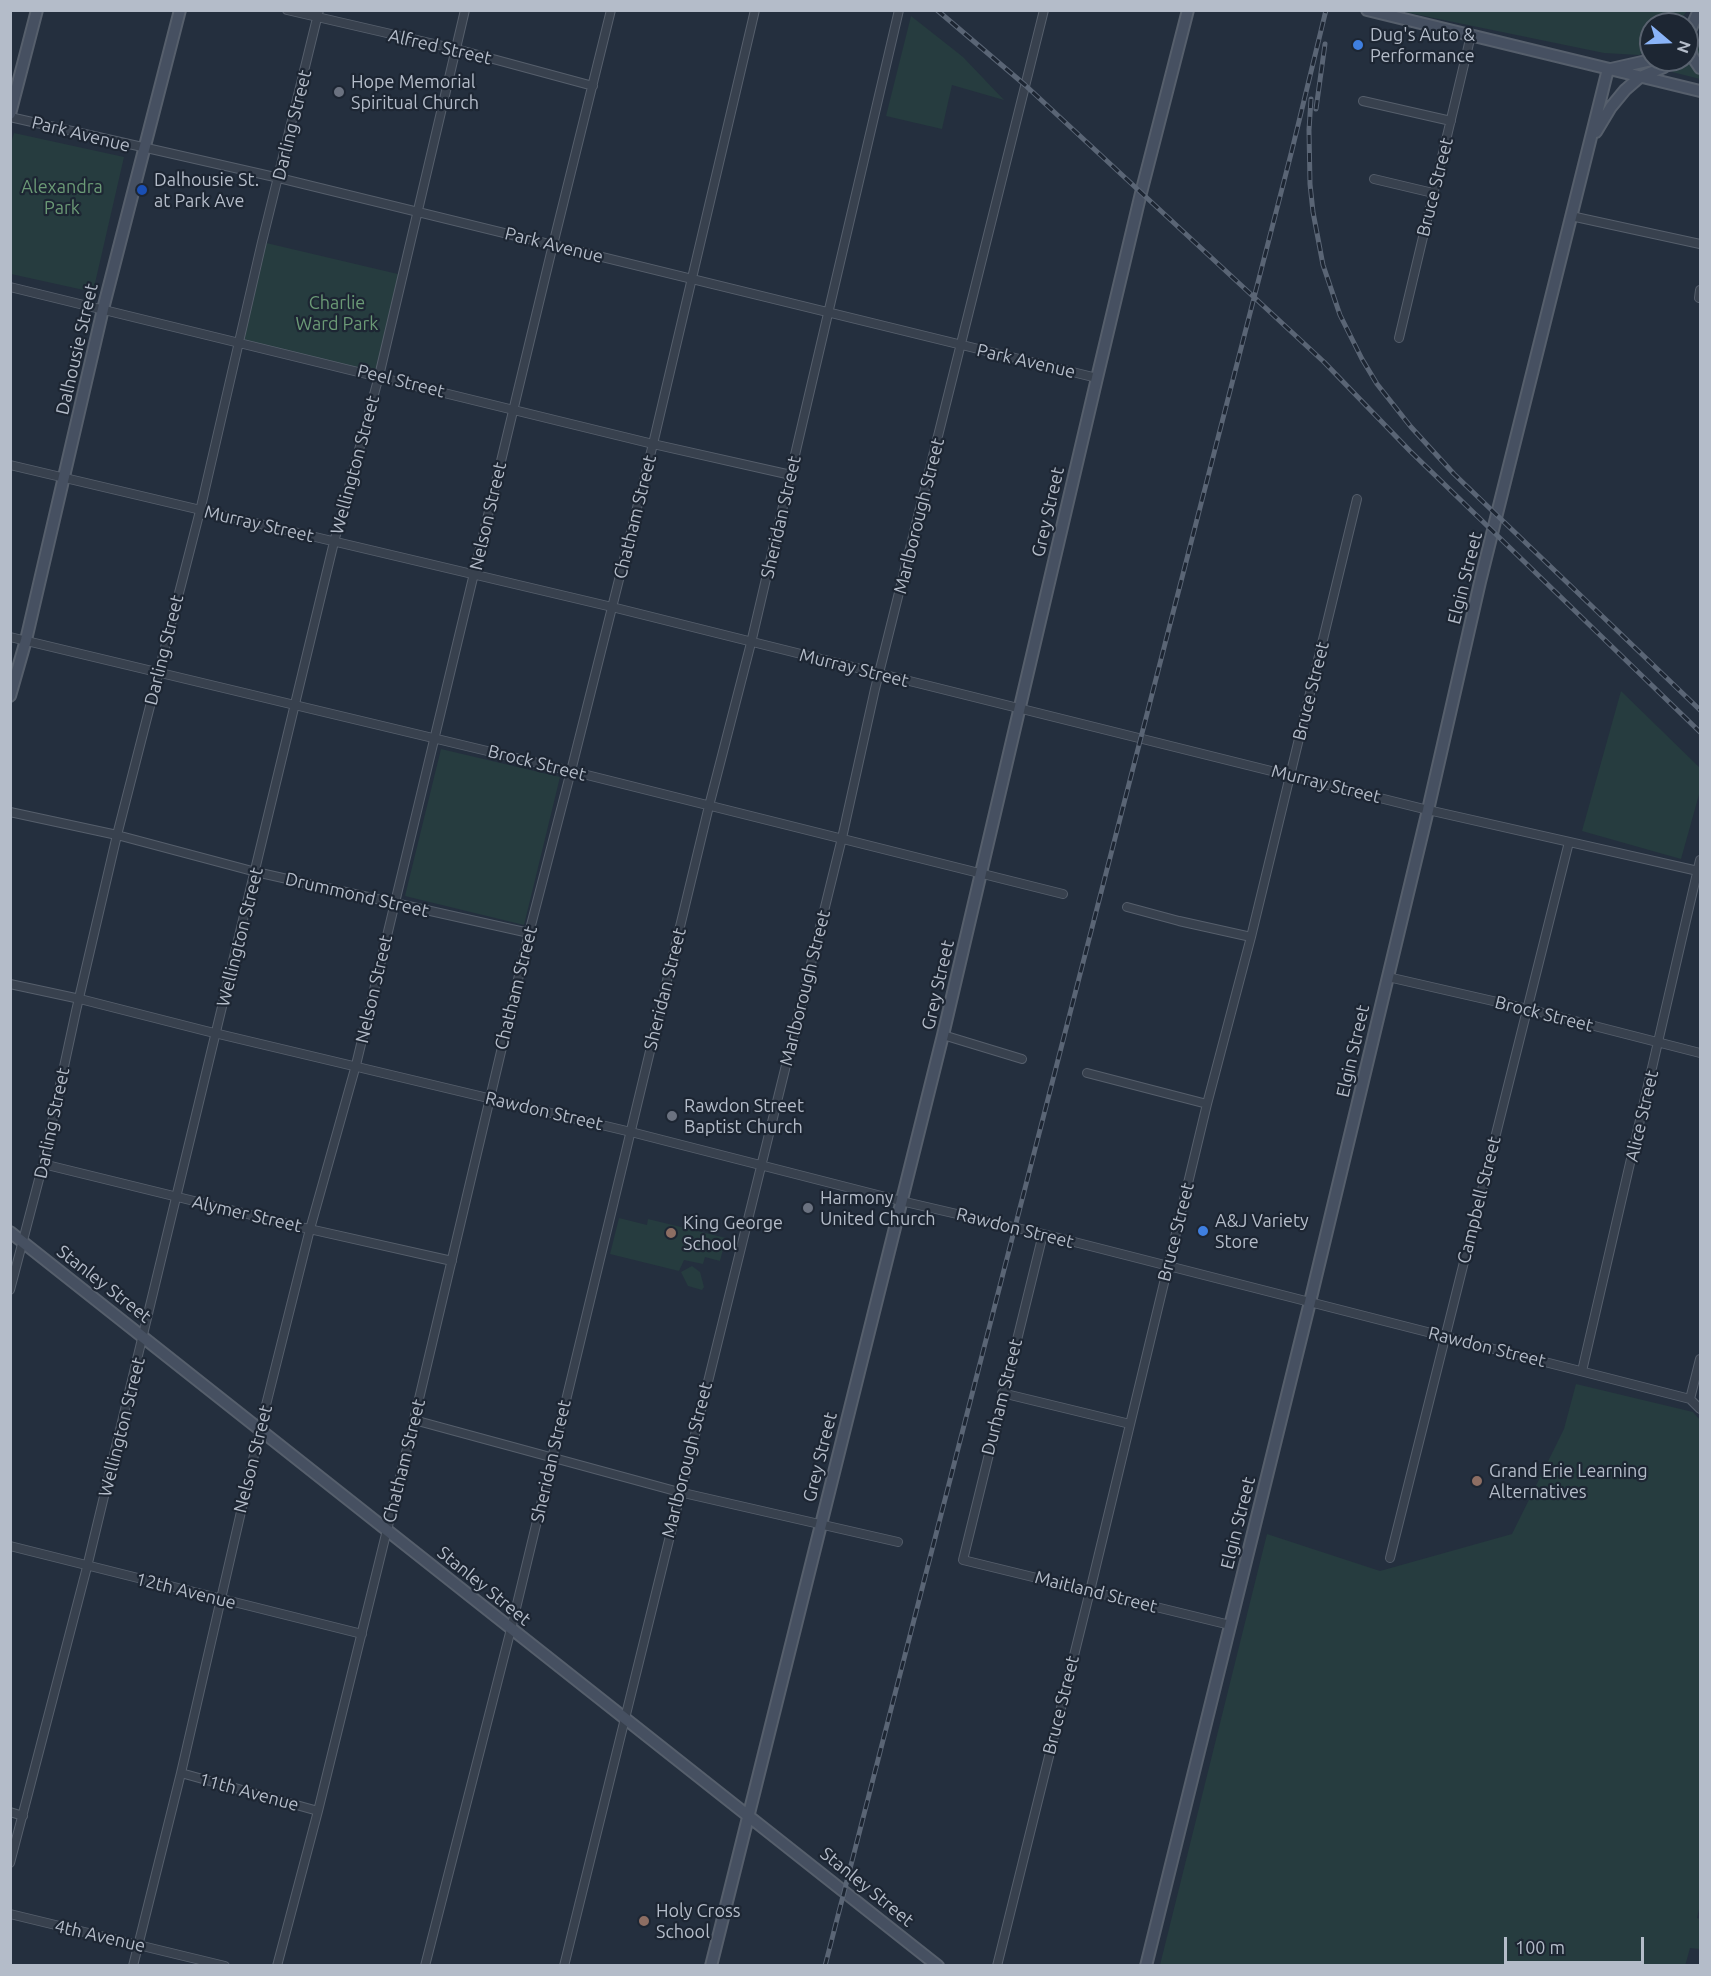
<!DOCTYPE html>
<html>
<head>
<meta charset="utf-8">
<style>
	body { margin:0 }
	#map { position:relative; width:1711px; height:1976px; overflow:hidden; background:#242f3e; font-family:Ubuntu,sans-serif }
	canvas { display:block }
	.frame { position:absolute; inset:0; border:12px solid #b4bcc9; pointer-events:none }
	.north { position:absolute; left:1639px; top:12px; width:60px; height:60px; box-sizing:border-box; background:#1d2633; border:2px solid #59626f; border-radius:50%; rotate:109deg; font-size:16px; font-weight:700; line-height:24px; text-align:center; color:#b4bcc9 }
	.north::after { content:''; display:block; margin:auto; width:21px; height:27px; background:#8ab4f8; clip-path:polygon(50% 0,100% 100%,50% 72%,0 100%) }
	.scale { position:absolute; left:1504px; top:1937px; width:140px; height:27px; box-sizing:border-box; border:3px solid #b4bcc9; border-top:0; padding-left:8px; font-size:18px; line-height:21px; white-space:nowrap; color:#b4bcc9; -webkit-text-stroke:4px #1d2633; paint-order:stroke }
</style>
</head>
<body>
<div id="map">
<canvas width="1711" height="1976"></canvas>
<div class="frame"></div>
<div class="north">N</div>
<div class="scale">100 m</div>
</div>
<script>
const g = document.querySelector('canvas').getContext('2d');
g.lineJoin = 'round';
function paint(path, color) {
  g.fillStyle = color;
  g.fill(path, 'evenodd');
}
function shape(rows) {
  const path = new Path2D();
  for (const r of rows) {
    path.moveTo(r[0], r[1]);
    for (let i = 2; i < r.length; i += 2) path.lineTo(r[i], r[i + 1]);
  }
  return path;
}
function stroke(path, color, width, dash) {
  g.strokeStyle = color;
  g.lineWidth = width;
  g.lineCap = dash ? 'butt' : 'round';
  g.setLineDash(dash || []);
  g.stroke(path);
}
function write(font, color, halo, rows, align = 'center') {
  g.font = font + ' Ubuntu,sans-serif';
  g.lineWidth = 4.5;
  g.setLineDash([]);
  g.textBaseline = 'middle';
  g.strokeStyle = halo;
  g.fillStyle = color;
  for (const [text, x, y, turn = 0] of rows) {
    g.save();
    g.translate(x, y);
    g.rotate((+turn || 0) * Math.PI / 180);
    g.textAlign = isNaN(turn) ? turn : align;
    if (halo) g.strokeText(text, 0, 0);
    g.fillText(text, 0, 0);
    g.restore();
  }
}
const green = shape([
	[1400,11,1687,10,1687,11,1677,24,1651,24,1651,48,1639,55,1604,53],
	[911,16,963,57,1004,100,952,85,942,129,886,116],
	[1700,39,1700,79,1672,72,1684,60,1687,60,1687,57,1697,48],
	[14,133,124,157,93,292,11,274,10,147],
	[262,242,402,275,379,376,240,342],
	[1621,691,1700,768,1700,791,1681,859,1582,831],
	[441,749,560,777,524,925,405,896],
	[619,1218,647,1225,648,1219,726,1238,720,1261,705,1257,703,1264,684,1260,679,1271,610,1254],
	[692,1266,700,1272,704,1287,702,1290,688,1286,681,1272],
	[1576,1384,1693,1412,1700,1420,1700,1905,1697,1918,1700,1919,1700,1949,1690,1948,1685,1966,1160,1965,1267,1534,1380,1571,1512,1534,1564,1429]
]);
const street = shape([
	[287,10,456,49,593,86],
	[1363,101,1451,121],
	[10,117,279,178,1097,378],
	[1374,179,1433,193],
	[1571,216,1700,244],
	[10,287,653,444,791,475],
	[1699,298,1700,290],
	[1399,338,1471,35],
	[10,465,612,607,1428,810,1698,871],
	[10,637,571,771,1063,894],
	[10,812,117,835,256,872,529,933],
	[1127,907,1179,921,1251,937],
	[1388,977,1528,1009,1700,1053],
	[10,984,80,999,206,1031,631,1132,901,1201,1043,1234,1690,1399,1700,1409],
	[943,1035,1022,1059],
	[1087,1073,1207,1104],
	[43,1164,296,1226,452,1261],
	[1043,1234,963,1560,1230,1625],
	[10,1290,43,1164,76,1011,117,835,200,511,262,242,319,10],
	[1582,1371,1700,860],
	[1002,1393,1130,1424],
	[1690,1399,1700,1359],
	[414,1420,679,1492,898,1542],
	[10,1546,362,1634],
	[1390,1558,1569,842],
	[181,1773,318,1811],
	[10,1812,23,1816],
	[10,1863,87,1567,334,542,379,376,465,10],
	[10,1914,225,1966],
	[133,1966,181,1773,260,1429,310,1229,356,1065,550,257,611,10],
	[277,1966,318,1811,414,1420,529,933,571,771,653,444,755,10],
	[425,1966,511,1629,709,806,751,643,899,10],
	[564,1966,842,838,875,689,1044,10],
	[997,1966,1090,1591,1207,1104,1251,937,1357,499]
]);
const secondary = shape([
	[1367,10,1700,91],
	[1688,34,1692,56,1700,68],
	[1687,38,1699,10],
	[1611,69,1651,60],
	[10,114,37,10],
	[1596,132,1611,107,1625,90,1640,77,1664,67,1673,60],
	[10,696,26,640,103,309,180,10],
	[10,1232,938,1966],
	[711,1966,943,1035,1097,378,1141,193,1188,10],
	[1146,1966,1310,1302,1428,810,1480,582,1608,69]
]);
const rail = shape([
	[937,10,1025,85,1324,362,1410,451,1700,732],
	[1311,99,1309,130,1310,184,1313,212,1323,265,1340,315,1362,359,1377,384,1411,427,1454,474,1700,710],
	[1316,109,1325,44],
	[825,1966,1292,150,1326,10]
]);
const markers = [
	[1358,45,6,"#3f7fe0"],
	[339,92,6,"#6b7280"],
	[142,190,6,"#1a4fb4"],
	[672,1116,6,"#6b7280"],
	[808,1208,6,"#6b7280"],
	[1203,1231,6,"#3f7fe0"],
	[671,1233,6,"#8d6e63"],
	[1477,1481,6,"#8d6e63"],
	[644,1921,6,"#8d6e63"]
];
const poiNames = [
	["Dug's Auto &",1370,35],
	["Performance",1370,56],
	["Hope Memorial",351,82],
	["Spiritual Church",351,103],
	["Dalhousie St.",154,180],
	["at Park Ave",154,201],
	["Rawdon Street",684,1106],
	["Baptist Church",684,1127],
	["Harmony",820,1198],
	["United Church",820,1219],
	["A&J Variety",1215,1221],
	["Store",1215,1242],
	["King George",683,1223],
	["School",683,1244],
	["Grand Erie Learning",1489,1471],
	["Alternatives",1489,1492],
	["Holy Cross",656,1911],
	["School",656,1932]
];
const streetNames = [
	["Alfred Street",440,47,13],
	["Darling Street",292,125,-76],
	["Park Avenue",81,134,14],
	["Bruce Street",1435,187,-76],
	["Park Avenue",554,245,14],
	["Dalhousie Street",77,349,-77],
	["Park Avenue",1026,361,13],
	["Peel Street",401,381,14],
	["Wellington Street",355,465,-75],
	["Grey Street",1048,512,-77],
	["Nelson Street",488,516,-77],
	["Marlborough Street",919,516,-76],
	["Chatham Street",635,517,-76],
	["Sheridan Street",781,517,-77],
	["Murray Street",259,524,13],
	["Elgin Street",1465,578,-76],
	["Darling Street",164,650,-76],
	["Murray Street",854,668,14],
	["Bruce Street",1311,691,-76],
	["Brock Street",537,763,14],
	["Murray Street",1326,784,14],
	["Drummond Street",357,895,13],
	["Wellington Street",240,937,-76],
	["Grey Street",938,985,-77],
	["Chatham Street",516,988,-76],
	["Marlborough Street",805,988,-76],
	["Nelson Street",374,989,-77],
	["Sheridan Street",665,989,-76],
	["Brock Street",1544,1014,14],
	["Elgin Street",1353,1051,-77],
	["Rawdon Street",544,1111,13],
	["Alice Street",1642,1116,-77],
	["Darling Street",52,1123,-78],
	["Campbell Street",1479,1200,-76],
	["Alymer Street",247,1214,13],
	["Rawdon Street",1015,1228,14],
	["Bruce Street",1176,1232,-76],
	["Stanley Street",104,1284,38],
	["Rawdon Street",1487,1347,14],
	["Durham Street",1002,1397,-76],
	["Wellington Street",122,1427,-76],
	["Grey Street",820,1457,-76],
	["Nelson Street",253,1459,-76],
	["Marlborough Street",687,1460,-76],
	["Chatham Street",404,1461,-76],
	["Sheridan Street",551,1461,-77],
	["Elgin Street",1238,1523,-76],
	["Stanley Street",484,1586,39],
	["12th Avenue",186,1591,14],
	["Maitland Street",1096,1592,14],
	["Bruce Street",1061,1705,-76],
	["11th Avenue",249,1792,15],
	["Stanley Street",867,1887,39],
	["4th Avenue",100,1936,13]
];
const parkNames = [
	["Alexandra",62,187],
	["Park",62,208],
	["Charlie",337,303],
	["Ward Park",337,324]
];
paint(green, '#263c3f');
stroke(street, '#565f6c', 10);
stroke(secondary, '#565f6c', 14);
stroke(street, '#38414e', 8);
stroke(secondary, '#465061', 10);
stroke(rail, '#5a6575', 5);
stroke(rail, '#1d2633', 3, [9]);
for (const [x, y, r, color] of markers) {
  const dot = new Path2D();
  dot.arc(x, y, r, 0, 2 * Math.PI);
  g.fillStyle = color;
  g.fill(dot);
  stroke(dot, '#1d2633', 2);
}
write('18px', '#b4bcc9', '#1d2633', poiNames, 'left');
write('18px', '#b4bcc9', '#1d2633', streetNames);
write('18px', '#6b9a76', '#1d2633', parkNames);
</script>
</body>
</html>
